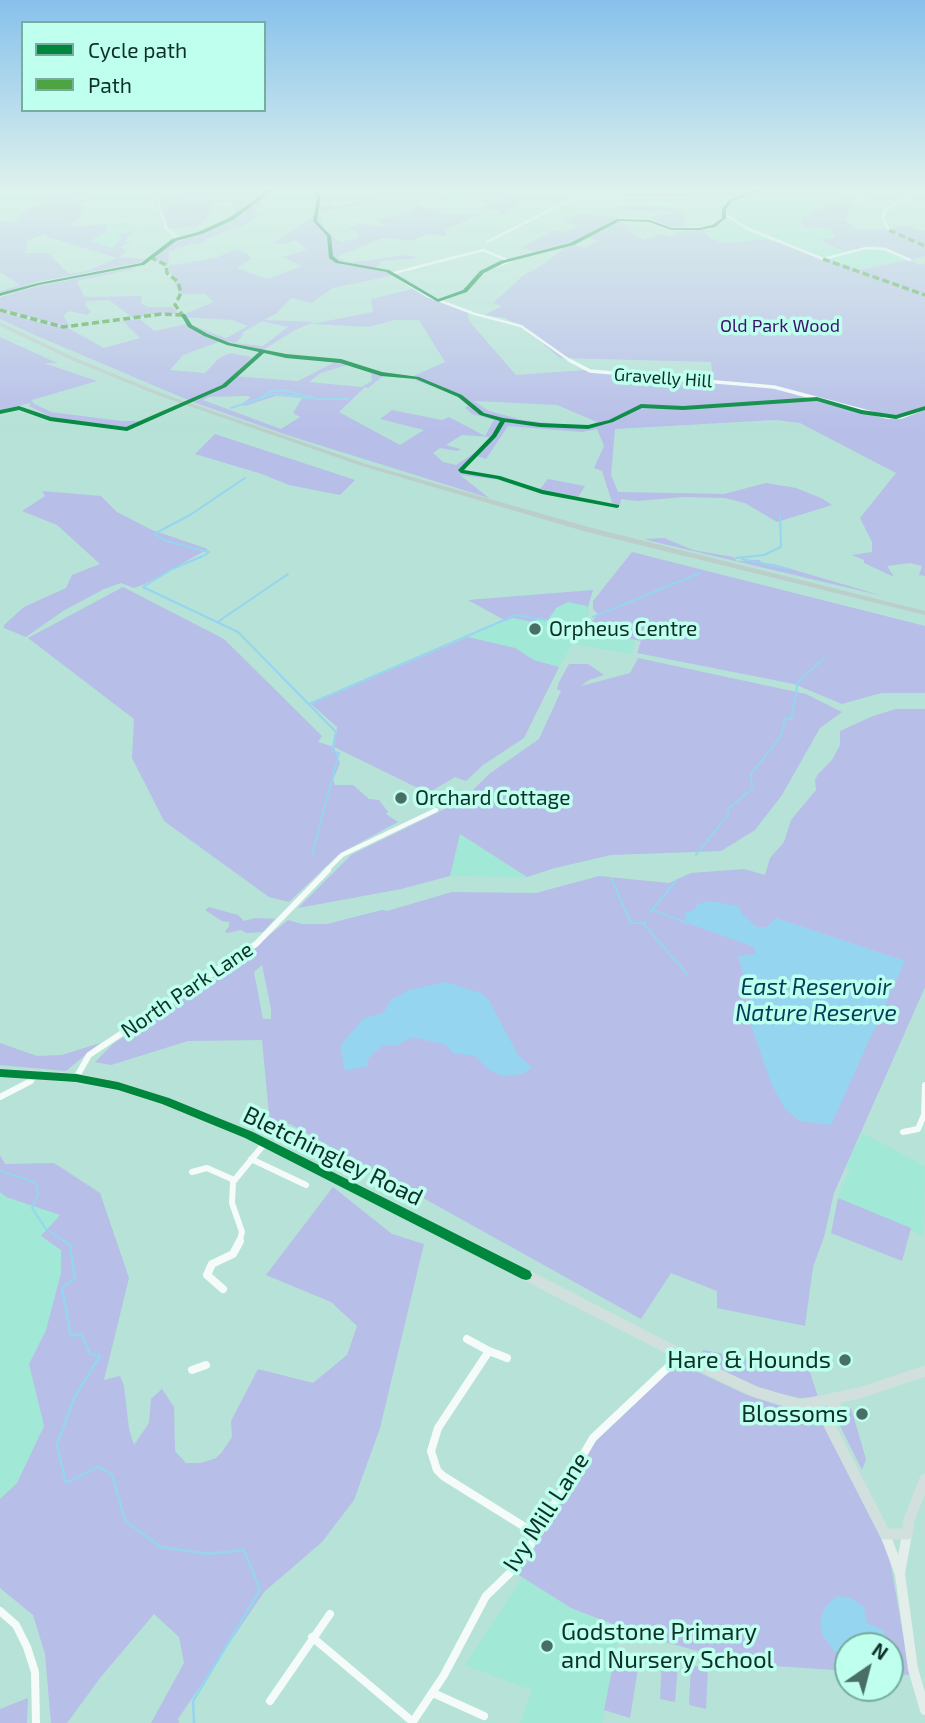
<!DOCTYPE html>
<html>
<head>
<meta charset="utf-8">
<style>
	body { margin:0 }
	#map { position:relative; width:925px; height:1723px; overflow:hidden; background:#b6e2d7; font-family:"Exo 2",sans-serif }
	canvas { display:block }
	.legend { position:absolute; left:21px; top:21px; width:245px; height:91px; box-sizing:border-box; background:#beffed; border:2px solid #77ac9e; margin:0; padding:9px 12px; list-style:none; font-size:21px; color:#0d3028 }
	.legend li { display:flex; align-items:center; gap:14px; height:35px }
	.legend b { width:35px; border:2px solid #77ac9e }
	.north { position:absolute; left:834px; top:1632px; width:70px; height:70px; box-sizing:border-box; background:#beffed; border:2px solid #77ac9e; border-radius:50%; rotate:35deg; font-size:19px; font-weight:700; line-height:28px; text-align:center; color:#0d3028 }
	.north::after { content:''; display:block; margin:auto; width:24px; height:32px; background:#486e65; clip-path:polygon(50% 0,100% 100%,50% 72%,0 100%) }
</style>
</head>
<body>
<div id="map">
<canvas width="925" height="1723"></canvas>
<ul class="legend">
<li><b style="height:9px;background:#00873e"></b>Cycle path</li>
<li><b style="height:9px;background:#4da442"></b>Path</li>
</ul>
<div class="north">N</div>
</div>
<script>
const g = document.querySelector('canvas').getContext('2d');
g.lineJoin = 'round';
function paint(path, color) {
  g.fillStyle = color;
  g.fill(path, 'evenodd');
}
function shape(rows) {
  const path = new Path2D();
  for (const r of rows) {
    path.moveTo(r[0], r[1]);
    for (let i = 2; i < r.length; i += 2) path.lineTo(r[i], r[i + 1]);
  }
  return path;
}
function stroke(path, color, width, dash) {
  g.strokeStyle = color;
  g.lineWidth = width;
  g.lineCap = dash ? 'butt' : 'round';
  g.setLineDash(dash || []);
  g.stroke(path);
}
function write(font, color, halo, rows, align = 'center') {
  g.font = font + ' "Exo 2",sans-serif';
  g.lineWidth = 7;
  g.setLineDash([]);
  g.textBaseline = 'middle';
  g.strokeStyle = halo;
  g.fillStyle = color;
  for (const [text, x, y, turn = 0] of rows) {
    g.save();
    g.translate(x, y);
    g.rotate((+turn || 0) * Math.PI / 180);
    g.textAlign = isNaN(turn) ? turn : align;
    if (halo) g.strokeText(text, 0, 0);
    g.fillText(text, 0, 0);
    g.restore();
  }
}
const built = shape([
	[617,190,758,190,736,197,628,196],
	[764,190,833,190,821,194,832,198,822,208,829,228,838,238,821,241,845,252,873,246,886,248,910,259,859,270,823,259,750,228,730,214,728,207,732,201],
	[733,220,744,228,768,239,724,243,709,238,706,231],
	[128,222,129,227,138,230,117,234,123,238,112,248,89,241,107,231,106,224],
	[593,590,587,610,589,614,579,628,635,641,632,654,572,644,559,667,534,660,516,649,468,637,506,621,468,600],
	[460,834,527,877,450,876],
	[862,1133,925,1166,924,1236,838,1198,850,1169,846,1167],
	[0,1192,6,1197,61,1215,41,1236,61,1249,61,1273,46,1330,29,1364,44,1426,17,1483,0,1499],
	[522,1578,571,1608,620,1628,602,1723,520,1723,532,1690,465,1665]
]);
const green = shape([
	[73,190,84,190,89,195,88,203,81,203,82,212,76,216,84,216,70,224,77,226,106,224,107,231,90,241,112,248,123,238,115,234,133,232,125,241,132,242,121,247,126,251,119,257,145,259,130,270,77,281,84,297,142,296,141,303,148,307,172,307,180,314,160,313,133,318,109,300,87,301,85,305,91,312,87,315,69,311,63,316,70,326,63,326,0,309,0,296,71,276,0,293,0,291,20,285,0,272,0,221,16,222,20,219,19,215,31,208,60,194,68,196],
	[44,234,48,237,117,258,87,271,69,274,48,253,26,253,27,241],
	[185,190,271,190,259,200,263,201,253,214,258,215,250,223,208,238,198,245,193,243,169,252,168,266,215,258,238,249,252,258,237,268,267,279,302,266,282,257,307,250,296,240,283,244,273,243,313,217,319,215,323,227,340,242,357,238,358,234,349,228,357,223,385,227,374,219,403,216,417,206,456,216,463,213,479,215,446,229,446,236,429,234,411,241,382,238,336,257,350,263,406,255,420,258,382,261,375,268,394,275,333,288,311,303,291,298,277,313,264,320,314,322,295,330,263,350,222,340,192,325,226,338,248,326,232,320,178,317,213,302,206,294,179,294,168,266,152,259,161,248,175,241,196,234,236,213,231,201,212,204,215,208,199,226,164,229,153,199,184,197],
	[262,321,288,327,263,346,236,343,243,335,242,333],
	[377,190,499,190,490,198,505,200,514,196,522,198,519,200,523,201,500,216,500,211,482,209,487,203,444,191,412,205,365,203,320,213,321,205,330,204,334,208,343,206,343,204,362,202],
	[820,194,852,204,844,220,858,230,891,229,902,225,925,231,925,256,910,260,920,265,925,263,925,576,919,575,922,566,910,563,887,566,894,577,864,563,864,560,852,555,872,552,872,542,860,518,896,473,800,423,775,420,615,429,611,475,618,492,724,494,766,483,796,488,821,498,832,505,777,522,745,503,725,498,684,497,637,501,621,499,620,506,613,505,602,471,594,468,604,446,597,429,582,432,508,426,486,459,477,456,494,438,505,420,483,413,460,396,409,378,445,362,419,320,394,320,369,327,312,324,373,312,371,299,416,288,427,296,468,313,469,321,516,375,586,370,713,380,711,362,560,358,525,329,505,318,485,315,502,306,493,303,525,274,536,269,563,250,556,247,535,252,521,248,553,230,566,232,576,226,564,222,581,213,601,218,613,216,621,219,615,220,572,244,585,248,599,241,586,237,621,221,628,230,644,240,661,234,671,237,684,230,704,229,709,238,724,243,767,239,859,270,908,260,886,248,873,246,845,252,820,240,837,238,829,228,804,227,801,217,812,217,811,210,822,208,831,199],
	[474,401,557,405,597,422,590,425,566,425,523,420,489,411],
	[622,205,669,208,674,212,683,213,684,229,672,228,654,221,651,216,674,215,670,211,633,211,621,208],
	[0,311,42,323,68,328,104,348,140,338,123,321,140,319,154,331,187,324,201,335,219,342,183,355,170,370,205,373,218,359,230,353,252,357,233,376,298,381,335,362,347,365,321,373,309,382,362,387,372,381,371,373,383,376,368,388,365,387,339,412,400,445,424,430,380,419,392,410,442,420,449,417,485,436,494,420,472,414,465,408,469,405,482,414,502,421,491,437,462,435,446,445,460,449,458,451,440,448,433,453,443,462,456,465,477,451,460,470,502,480,460,475,489,498,287,435,193,402,216,390,188,400,30,333,0,319],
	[247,396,251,397,240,405,245,406,276,396,302,398,293,413,300,417,281,429,203,400,209,397],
	[0,337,57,363,44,363,97,381,32,400,33,403,51,412,121,421,142,421,126,427,104,426,51,417,29,406,31,403,0,410],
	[215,434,355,480,340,495,289,485,262,474,195,454],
	[548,479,585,486,578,497,540,489],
	[42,491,101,496,117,512,152,530,208,549,145,584,134,588,121,583,104,589,63,611,26,637,4,628,4,625,24,607,66,588,72,575,100,564,57,525,22,511,45,496],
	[664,538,693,550,733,557,737,561,759,560,763,563,774,564,883,596,651,541,645,539],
	[632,552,925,626,925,693,881,693,842,704,794,684,637,653,641,641,585,630,598,614,593,609,593,601],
	[123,587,224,639,322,736,318,742,334,747,337,727,311,704,468,637,515,648,534,660,559,667,524,738,483,765,466,781,455,777,428,793,334,747,340,763,333,780,335,785,353,785,369,799,379,800,388,812,386,814,398,822,339,854,289,902,269,897,164,821,132,758,134,719,28,638],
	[593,590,587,610,587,606,568,602,556,608,548,620,540,618,533,622,513,618,506,621,468,600],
	[638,658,806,694,842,712,820,728,782,795,755,830,721,851,611,855,555,868,527,877,460,834,450,876,401,889,298,908,351,855,463,800,489,774,539,739,561,691,557,689,559,682,569,664,588,664,604,675,589,680,581,686,630,673],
	[896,709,925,709,925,987,834,1193,824,1237,813,1267,805,1326,717,1308,717,1291,671,1273,641,1319,290,1124,270,1124,262,1040,188,1041,111,1065,95,1062,113,1044,240,959,288,920,302,924,327,924,382,910,387,911,452,892,536,893,599,876,669,883,691,873,744,869,765,875,770,858,784,842,791,820,816,790,815,780,818,774,832,760,840,745,840,731,873,716],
	[262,965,271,1009,271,1019,263,1019,254,972],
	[209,907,238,915,244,921,255,918,275,919,263,932,247,933,241,930,227,933,225,931,229,927,229,922,222,921,205,910],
	[0,1043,37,1056,62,1055,100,1043,66,1071,0,1065],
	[0,1155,5,1164,54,1163,100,1193,129,1278,104,1380,120,1376,124,1386,129,1429,134,1445,149,1423,151,1399,162,1389,174,1407,175,1451,186,1463,201,1463,216,1458,222,1452,232,1437,231,1421,258,1369,313,1383,347,1355,357,1326,331,1302,266,1275,333,1187,392,1234,424,1244,380,1428,354,1500,322,1542,264,1592,178,1719,179,1723,151,1723,184,1663,179,1637,154,1614,100,1678,67,1723,51,1723,45,1654,33,1615,0,1588,0,1499,17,1483,44,1426,29,1364,46,1330,61,1273,61,1250,41,1236,60,1215,6,1197,0,1192],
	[838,1198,911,1228,902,1261,831,1233],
	[703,1350,809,1369,818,1397,800,1398,766,1391,744,1383,701,1360],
	[683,1365,747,1395,817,1418,826,1427,889,1554,910,1675,890,1673,890,1646,848,1646,848,1671,775,1666,702,1652,646,1637,571,1608,514,1572,530,1556,590,1448,611,1423,662,1376],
	[851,1408,866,1459,862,1470,836,1418,837,1410],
	[615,1655,639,1662,630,1718,604,1710],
	[662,1660,678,1663,675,1702,660,1699],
	[691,1665,708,1669,706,1709,689,1705],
	[28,1698,27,1723,0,1723,0,1709]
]);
const water = shape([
	[710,901,738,906,742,914,757,927,766,927,776,918,905,961,831,1125,800,1121,785,1109,771,1083,747,1014,751,1001,738,956,755,954,754,947,687,923,685,917,686,912,693,911,698,904],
	[445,982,481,993,489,1000,518,1055,532,1067,524,1074,502,1076,488,1069,475,1056,453,1053,446,1045,413,1037,397,1045,385,1045,377,1050,367,1060,368,1066,345,1071,340,1046,364,1018,383,1013,392,999,409,990],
	[837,1596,851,1598,864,1607,867,1623,884,1631,886,1640,881,1646,848,1646,848,1654,834,1651,823,1636,820,1621,825,1607]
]);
const streamFar1 = shape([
	[261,398,272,394,310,398],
	[231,408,258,399,270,391,283,390,318,399,348,399],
	[154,534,190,515,245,478],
	[155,534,166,541,209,552,205,555],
	[203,556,172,569,143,587,238,632,336,732,332,751,339,753,312,855],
	[736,558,764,555,781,547,780,515],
	[742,559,789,569],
	[593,617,700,573],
	[219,621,288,574],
	[309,704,516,615,545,620],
	[696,855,728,815,729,808,752,789,751,774,781,736,785,719,791,719,798,682,824,658],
	[611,878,631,923,643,923],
	[653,910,687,923],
	[650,912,677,880],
	[646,922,643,923,687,974],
	[0,1171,35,1182,38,1193,32,1208,46,1229,67,1243]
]);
const stream = shape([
	[64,1241,70,1245,75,1278,62,1288,71,1336,81,1334,90,1354,100,1356,74,1398,57,1445,66,1483,98,1467,112,1474,125,1521,161,1547,208,1554,244,1550,260,1590,193,1701,194,1723]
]);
const streetFar4 = shape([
	[314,190,319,198,315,221,329,236,331,257,338,262,387,271,427,296,475,314,521,326,572,362],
	[898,190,916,194],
	[510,195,533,191,576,197],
	[854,202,866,197,868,190],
	[726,215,746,228,823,259,866,248,885,249,910,260],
	[889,230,883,220,885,209,925,191],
	[487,242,576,197,734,198],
	[394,273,483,250,507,260],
	[438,301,465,291,486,270,521,257]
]);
const streetFar3 = shape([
	[569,360,590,371,774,387,887,417,901,417,925,408]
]);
const streetFar2 = shape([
	[326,871,342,855,436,810]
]);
const streetFar1 = shape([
	[76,1078,89,1055,256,944,328,870],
	[0,1097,31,1081,34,1074],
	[903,1132,918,1129,924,1115,925,1085],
	[251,1159,306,1185],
	[192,1172,207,1168,234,1180],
	[239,1243,242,1232,232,1203,233,1182,265,1143]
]);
const street = shape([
	[223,1289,207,1275,212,1264,233,1254,240,1241],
	[467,1339,489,1351],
	[507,1358,489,1351,438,1428,431,1451,437,1470,443,1476,536,1534],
	[192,1370,206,1365],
	[0,1611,16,1625,27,1647,35,1672,36,1723],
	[312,1637,413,1722],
	[433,1693,484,1716],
	[270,1701,330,1614],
	[412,1723,444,1675,486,1596,515,1568,525,1554,593,1438,681,1355]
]);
const secondaryFar1 = shape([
	[154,190,166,228,179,239],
	[521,257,572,244,619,220,650,221,671,229,708,228,724,218,724,209,731,200,760,190],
	[0,295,38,284,142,264,174,240,200,233,231,219,271,190]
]);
const secondary = shape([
	[885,1534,900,1574,913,1669,925,1710],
	[900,1573,907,1534]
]);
const primaryFar1 = shape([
	[0,1073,76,1078,118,1086,165,1101,249,1135,464,1243]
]);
const primary = shape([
	[460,1241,726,1378,756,1392,801,1405,826,1419,885,1534,907,1534,909,1520,925,1479],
	[801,1405,859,1393,925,1371],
	[826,1419,838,1398]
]);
const highway = shape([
	[0,322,73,357,161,393,366,464,592,528,925,611,925,615,587,532,362,466,157,395,69,359,0,326,0,322]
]);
const quiet = shape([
	[889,230,925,246],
	[150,257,166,265,167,273,178,282,181,293,175,305,187,321],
	[823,259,925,295],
	[0,310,63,327,162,314,183,315]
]);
const cycleway = shape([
	[269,190,273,190,233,220,202,234,176,241,144,265,39,285,0,296,0,293,38,283,141,263,172,239,198,232,229,218,269,190],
	[312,190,316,190,321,198,317,221,331,236,333,256,339,261,389,270,438,299,463,290,480,271,500,261,570,243,617,219,650,220,672,228,700,228,712,225,722,218,722,209,730,199,757,190,762,190,732,201,726,209,726,218,715,227,700,230,671,230,649,222,620,221,574,245,504,263,484,273,467,292,438,302,386,272,336,263,329,258,327,236,313,221,317,198,312,190],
	[183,314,185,314,192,325,208,334,230,343,286,354,341,359,382,372,419,377,462,395,484,413,503,418,540,423,588,425,609,420,641,404,683,406,817,397,862,410,896,415,925,406,925,410,896,419,861,414,817,401,683,410,642,408,613,422,588,429,540,427,505,422,496,437,464,470,500,476,543,490,619,505,619,507,617,508,542,494,497,479,461,473,458,470,459,469,492,435,500,421,480,415,458,397,416,379,381,376,340,363,286,358,264,353,226,387,127,431,50,421,19,410,0,414,0,410,19,406,51,417,126,427,222,385,259,352,227,345,204,336,188,327,181,315,183,314],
	[0,1069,76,1074,118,1082,169,1098,253,1132,530,1271,532,1275,530,1279,526,1280,522,1279,245,1138,162,1104,118,1090,76,1082,0,1077,0,1069]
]);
const markers = [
	[535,629,7,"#486e65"],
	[401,798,7,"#486e65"],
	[845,1360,7,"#486e65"],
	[862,1414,7,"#486e65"],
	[547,1646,7,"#486e65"]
];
const farParknames = [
	["Old Park Wood",780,326]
];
const farStreetnames = [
	["Gravelly Hill",663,378,4]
];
const poiNames = [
	["Orpheus Centre",549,629],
	["Orchard Cottage",415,798]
];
const streetNames = [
	["North Park Lane",187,990,-34]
];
const waterNames = [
	["East Reservoir",816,987],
	["Nature Reserve",816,1013]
];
const nearStreetnames = [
	["Bletchingley Road",333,1156,26],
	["Ivy Mill Lane",546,1512,-57]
];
const nearPoinames = [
	["Hare & Hounds",831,1360],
	["Blossoms",848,1414],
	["Godstone Primary",561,1632,"left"],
	["and Nursery School",561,1660,"left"]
];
paint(built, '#a1e8d6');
paint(green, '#b7bee8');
paint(water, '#96d5f0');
stroke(streamFar1, '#96d5f0', 2);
stroke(stream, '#96d5f0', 2.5);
stroke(streetFar4, '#f4fbf9', 2.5);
stroke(streetFar3, '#f4fbf9', 3.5);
stroke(streetFar2, '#f4fbf9', 4.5);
stroke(streetFar1, '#f4fbf9', 6);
stroke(street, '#f4fbf9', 8);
stroke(secondaryFar1, '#e3eeeb', 3.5);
stroke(secondary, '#e3eeeb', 10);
stroke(primaryFar1, '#d2e0dd', 9);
stroke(primary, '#d2e0dd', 11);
paint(highway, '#bbceca');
stroke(quiet, '#4da442', 3.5, [7, 3.5]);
paint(cycleway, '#00873e');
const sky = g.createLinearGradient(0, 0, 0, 431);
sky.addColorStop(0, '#87c1eb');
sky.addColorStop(0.44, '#def2ed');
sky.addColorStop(1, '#def2ed00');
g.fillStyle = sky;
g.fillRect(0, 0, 925, 431);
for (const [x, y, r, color] of markers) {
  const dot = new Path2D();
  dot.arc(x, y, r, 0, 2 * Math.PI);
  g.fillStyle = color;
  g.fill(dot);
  stroke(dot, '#beffed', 2.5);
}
write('18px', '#3b1172', '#beffed', farParknames);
write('18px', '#0d3028', '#beffed', farStreetnames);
write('21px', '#0d3028', '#beffed', poiNames, 'left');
write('21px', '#0d3028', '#beffed', streetNames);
write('italic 23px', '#003e5a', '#beffed', waterNames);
write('24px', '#0d3028', '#beffed', nearStreetnames);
write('24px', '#0d3028', '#beffed', nearPoinames, 'right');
</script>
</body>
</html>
